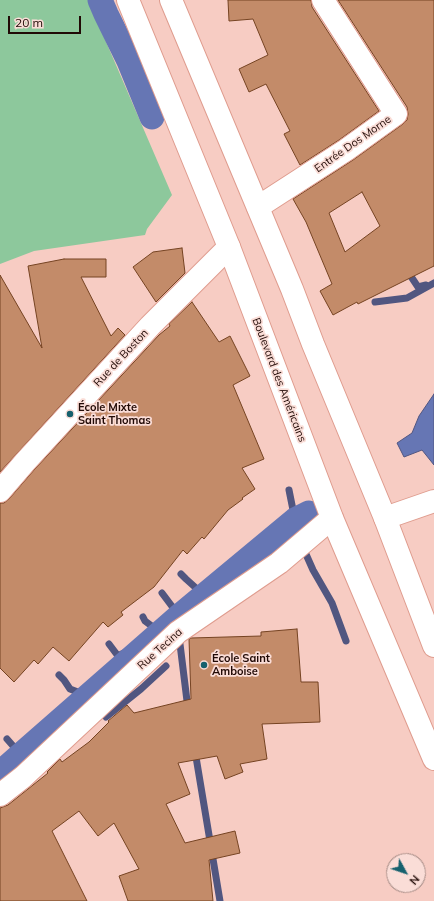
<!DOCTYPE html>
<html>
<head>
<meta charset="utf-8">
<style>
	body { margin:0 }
	#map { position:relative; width:434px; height:901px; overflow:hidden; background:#f7ccc3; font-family:Mulish,sans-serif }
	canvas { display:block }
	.north { position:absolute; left:386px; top:853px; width:40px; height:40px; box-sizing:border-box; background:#faddd7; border:1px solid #a38983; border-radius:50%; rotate:130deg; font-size:11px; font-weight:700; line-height:16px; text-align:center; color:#210a06 }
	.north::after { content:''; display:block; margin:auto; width:14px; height:18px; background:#16616e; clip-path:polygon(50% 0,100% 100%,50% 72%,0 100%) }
	.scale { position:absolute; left:8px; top:16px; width:73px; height:18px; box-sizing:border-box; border:2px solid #210a06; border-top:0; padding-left:5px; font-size:12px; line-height:14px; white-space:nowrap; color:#210a06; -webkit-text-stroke:3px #faddd7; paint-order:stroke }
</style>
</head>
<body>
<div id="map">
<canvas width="434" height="901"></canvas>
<div class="north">N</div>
<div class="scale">20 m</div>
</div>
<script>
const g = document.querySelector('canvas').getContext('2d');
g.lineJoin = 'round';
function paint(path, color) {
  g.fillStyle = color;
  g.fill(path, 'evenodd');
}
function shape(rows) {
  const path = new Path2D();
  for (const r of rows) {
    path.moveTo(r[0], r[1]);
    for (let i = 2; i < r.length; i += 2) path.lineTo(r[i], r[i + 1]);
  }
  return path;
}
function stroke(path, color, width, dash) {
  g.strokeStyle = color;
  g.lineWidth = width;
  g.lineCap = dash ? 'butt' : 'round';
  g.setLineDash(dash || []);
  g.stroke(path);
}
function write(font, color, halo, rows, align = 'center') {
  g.font = font + ' Mulish,sans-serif';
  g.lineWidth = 3.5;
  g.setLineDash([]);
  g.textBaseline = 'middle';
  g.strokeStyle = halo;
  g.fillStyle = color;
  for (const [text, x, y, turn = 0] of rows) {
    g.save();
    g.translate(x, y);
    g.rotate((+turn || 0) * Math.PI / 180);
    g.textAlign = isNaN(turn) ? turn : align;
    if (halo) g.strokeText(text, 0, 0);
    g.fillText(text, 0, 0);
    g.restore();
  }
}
const green = shape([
	[0,0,88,0,172,195,147,229,145,235,34,251,0,264]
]);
const water = shape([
	[434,394,434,465,422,450,404,457,397,443,412,433,419,416,434,394]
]);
const stream = shape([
	[406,269,418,287,426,285],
	[375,302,407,298,434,283],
	[289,490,295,520,300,536],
	[305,552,313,570,332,603,346,641],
	[181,574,186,579,196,588,207,592],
	[162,593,174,609,183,613],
	[143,617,145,621,157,630,164,629],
	[186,620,192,605],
	[179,636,188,709],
	[109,644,118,656,124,653,137,652],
	[59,675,64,680,70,689,83,694,90,694],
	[106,717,141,689,166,666],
	[7,739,14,747,28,748],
	[195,751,220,901]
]);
const canal = shape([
	[100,0,106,14,129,61,152,117],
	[0,773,183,613,295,520,309,513]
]);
const building = shape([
	[228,0,311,0,312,7,379,111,339,140,300,165,284,134,290,131,266,84,249,92,239,69,268,55,253,19,229,21,228,0],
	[338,0,434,0,434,266,358,304,357,302,333,315,320,291,332,284,306,222,293,199,353,160,403,124,407,120,408,114,407,107,338,0],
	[362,192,380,226,345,252,329,213,362,192],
	[182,248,185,273,156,302,133,267,153,252,182,248],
	[64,259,106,259,106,277,81,277,111,336,118,328,125,335,0,472,0,275,42,348,28,266,64,259],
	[192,302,219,342,230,336,250,376,233,385,264,459,242,468,255,489,242,498,243,499,228,510,204,539,202,537,187,554,183,550,154,587,121,612,123,615,108,627,103,622,69,661,53,647,38,664,34,660,14,682,0,668,0,503,4,503,9,499,34,470,159,335,170,326,169,324,192,302],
	[297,629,301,682,318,682,320,722,262,724,267,759,240,764,243,772,225,779,217,756,178,763,190,794,166,804,185,843,235,831,240,853,209,860,213,901,128,901,119,876,139,869,114,823,98,836,79,811,52,831,87,901,0,901,0,808,8,805,48,773,47,772,60,759,62,762,89,742,109,722,108,721,127,705,134,713,191,699,189,639,191,638,261,636,261,632,297,629]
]);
const street = shape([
	[258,207,346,150,396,114,323,0],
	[0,491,25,462,150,326,229,247],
	[385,518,434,501],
	[0,795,23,777,178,632,279,563,332,518]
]);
const secondary = shape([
	[128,0,229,247,332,518,434,759],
	[171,0,292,289,313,344,385,518,434,646]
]);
const markers = [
	[70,414,4,"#16616e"],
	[204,665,4,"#16616e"]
];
const streetNames = [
	["Entrée Dos Morne",353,144,-35],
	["Rue de Boston",121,358,-47],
	["Boulevard des Américains",279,380,69],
	["Rue Tecina",160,649,-42]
];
const poiNames = [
	["École Mixte",78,408],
	["Saint Thomas",78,421],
	["École Saint",212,659],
	["Amboise",212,672]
];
paint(green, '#8dc89c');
paint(water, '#6676b4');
stroke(water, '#515680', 1);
stroke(stream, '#515680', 7);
stroke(canal, '#6676b4', 25);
paint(building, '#c38b69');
stroke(building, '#754322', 1);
stroke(street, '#df9c8e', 24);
stroke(secondary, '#df9c8e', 24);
stroke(street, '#fff', 22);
stroke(secondary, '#fff', 22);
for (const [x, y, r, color] of markers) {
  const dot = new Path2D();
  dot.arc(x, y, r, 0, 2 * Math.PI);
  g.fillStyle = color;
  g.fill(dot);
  stroke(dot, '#faddd7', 1.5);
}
write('11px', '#210a06', '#faddd7', streetNames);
write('bold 11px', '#210a06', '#faddd7', poiNames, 'left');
</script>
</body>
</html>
